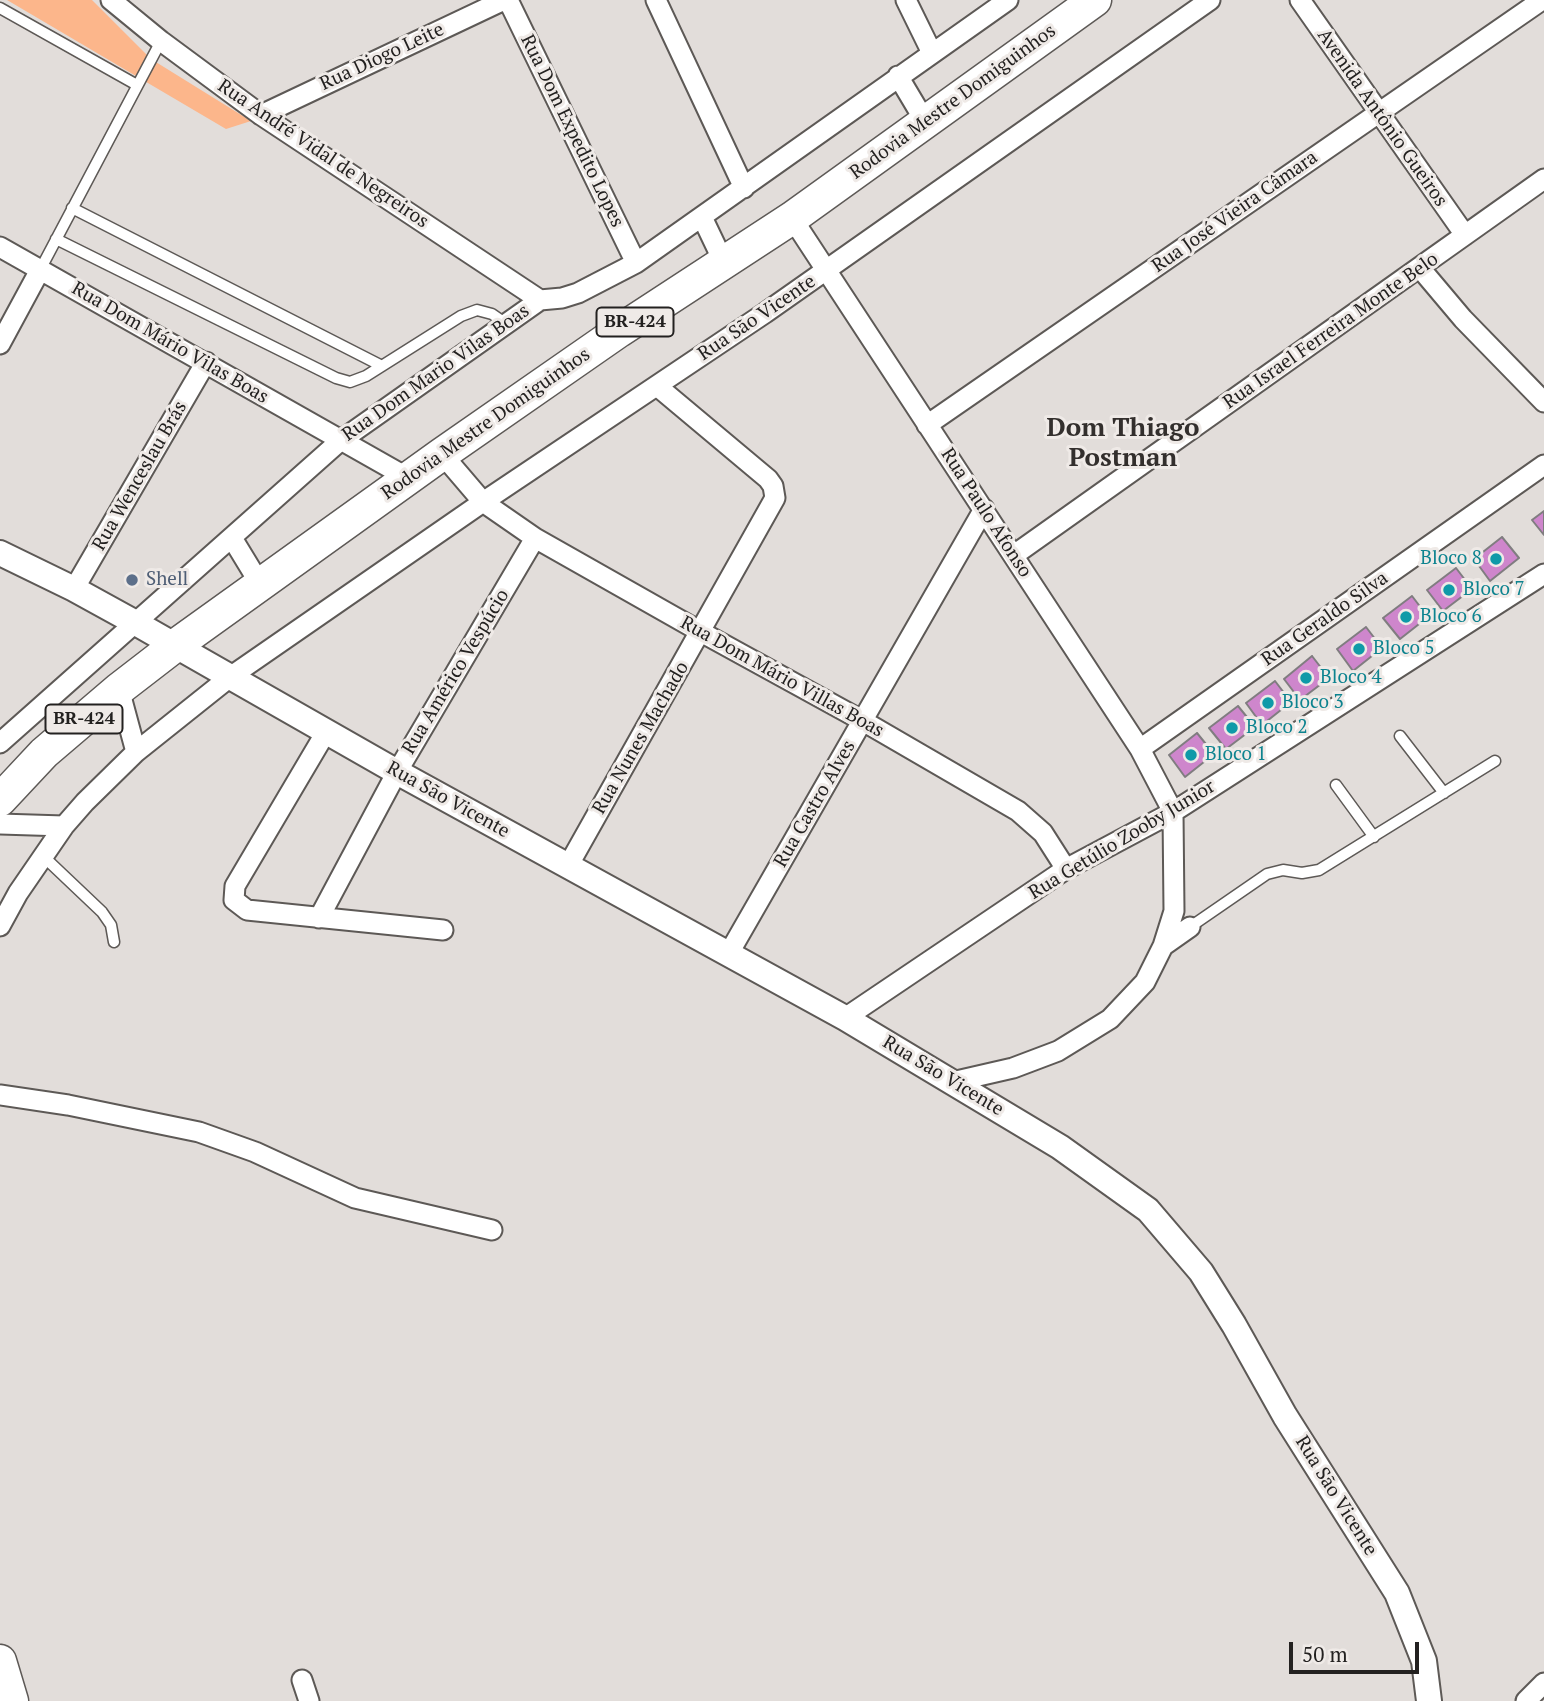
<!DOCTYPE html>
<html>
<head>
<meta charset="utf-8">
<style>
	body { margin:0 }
	#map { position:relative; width:1544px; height:1701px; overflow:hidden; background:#e2ddda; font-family:"PT Serif",serif }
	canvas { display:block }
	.scale { position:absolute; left:1289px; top:1642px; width:130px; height:32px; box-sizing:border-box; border:4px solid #232120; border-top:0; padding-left:9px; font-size:21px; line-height:24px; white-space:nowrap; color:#232120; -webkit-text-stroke:5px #efeae7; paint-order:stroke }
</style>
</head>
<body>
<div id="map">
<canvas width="1544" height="1701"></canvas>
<div class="scale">50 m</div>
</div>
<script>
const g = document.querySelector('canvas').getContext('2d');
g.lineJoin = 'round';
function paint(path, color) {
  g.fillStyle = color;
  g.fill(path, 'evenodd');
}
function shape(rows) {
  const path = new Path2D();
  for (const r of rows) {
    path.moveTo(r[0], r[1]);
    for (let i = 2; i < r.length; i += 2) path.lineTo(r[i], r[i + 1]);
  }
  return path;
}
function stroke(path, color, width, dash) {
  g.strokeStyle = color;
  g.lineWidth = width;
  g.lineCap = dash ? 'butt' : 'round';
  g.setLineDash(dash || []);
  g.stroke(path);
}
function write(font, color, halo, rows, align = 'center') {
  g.font = font + ' "PT Serif",serif';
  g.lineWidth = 6;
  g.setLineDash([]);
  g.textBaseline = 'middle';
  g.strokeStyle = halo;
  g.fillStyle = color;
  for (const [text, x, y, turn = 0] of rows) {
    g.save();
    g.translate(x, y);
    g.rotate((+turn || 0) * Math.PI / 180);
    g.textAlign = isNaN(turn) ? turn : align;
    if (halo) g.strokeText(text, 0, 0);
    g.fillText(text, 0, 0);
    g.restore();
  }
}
const green = shape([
	[7,0,92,0,151,59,251,121,226,129]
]);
const building = shape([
	[1544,511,1544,535,1532,520,1544,511],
	[1502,537,1519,558,1490,581,1474,559,1502,537],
	[1456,568,1472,589,1443,611,1427,590,1456,568],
	[1412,596,1428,617,1400,639,1383,618,1412,596],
	[1366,627,1382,648,1353,671,1337,649,1366,627],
	[1312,656,1329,678,1300,700,1284,679,1312,656],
	[1275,681,1291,702,1262,725,1246,703,1275,681],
	[1238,706,1255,727,1226,749,1209,728,1238,706],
	[1197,733,1214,754,1185,777,1169,755,1197,733]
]);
const service = shape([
	[0,8,137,85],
	[72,208,382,366],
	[56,239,336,378,350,382,366,376,461,316,477,310,492,314,505,323],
	[40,270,161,41],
	[1400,736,1444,793],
	[1336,785,1374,837],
	[43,856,102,912,111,925,114,942],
	[1190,927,1267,874,1283,870,1302,873,1319,870,1495,761]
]);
const minor = shape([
	[111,0,161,41,261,115,540,300],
	[508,0,636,263],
	[656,0,744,188],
	[906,0,932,53],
	[1300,0,1465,235],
	[898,76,926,123],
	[261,115,504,0],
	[702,217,724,263],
	[792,218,1140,749,1173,812,1174,911,1163,946,1145,982,1110,1019,1058,1051,1013,1068,952,1082],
	[0,247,408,478],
	[1420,268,1463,319,1544,402],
	[0,344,40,270],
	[927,425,1542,0],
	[442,454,483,502,535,538,701,632,863,721,1018,811,1043,833,1066,869],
	[232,538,260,584],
	[1014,555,1544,179],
	[74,589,206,362],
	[119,689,136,752],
	[326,732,235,886,234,900,247,910,443,930],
	[0,743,340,441,540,300,562,298,578,293,636,263,1008,0],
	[1140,749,1544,465],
	[0,824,64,826],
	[568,866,775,498,773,486,768,479,657,386],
	[319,918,397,772,535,538],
	[0,926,18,893,64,826,85,802,136,752,230,677,483,502,765,313,1210,0],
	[1163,946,1190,927],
	[729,953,984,509],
	[845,1018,1066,869,1173,812,1544,574],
	[0,1095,68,1105,199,1132,255,1152,355,1198,492,1230],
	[302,1680,309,1701],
	[1526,1701,1544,1683]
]);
const tertiary = shape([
	[0,553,74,589,134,622,397,772,845,1018,1060,1147,1148,1210,1201,1272,1234,1325,1285,1416,1397,1593,1424,1661,1429,1701]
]);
const primary = shape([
	[0,800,44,753,119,689,176,645,442,454,619,331,792,218,1095,0],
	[0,1661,12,1701]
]);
const markers = [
	[1496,559,7,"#0f9aa8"],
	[132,580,7,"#5c6f8a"],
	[1449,590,7,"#0f9aa8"],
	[1406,617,7,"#0f9aa8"],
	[1359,649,7,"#0f9aa8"],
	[1306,678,7,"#0f9aa8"],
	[1268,703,7,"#0f9aa8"],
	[1232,728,7,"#0f9aa8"],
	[1191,755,7,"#0f9aa8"]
];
const shields = [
	[635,322,77],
	[84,719,77]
];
const shieldNames = [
	["BR-424",635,322],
	["BR-424",84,719]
];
const streetNames = [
	["Rua Diogo Leite",382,57,-25],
	["Rodovia Mestre Domiguinhos",953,102,-36],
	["Avenida Antônio Gueiros",1382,118,55],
	["Rua Dom Expedito Lopes",572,131,64],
	["Rua André Vidal de Negreiros",323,154,34],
	["Rua José Vieira Câmara",1235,212,-35],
	["Rua São Vicente",757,318,-34],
	["Rua Israel Ferreira Monte Belo",1331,331,-35],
	["Rua Dom Mário Vilas Boas",170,343,30],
	["Rua Dom Mario Vilas Boas",436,373,-35],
	["Rodovia Mestre Domiguinhos",486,424,-35],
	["Rua Wenceslau Brás",140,476,-60],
	["Rua Paulo Afonso",986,513,57],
	["Rua Geraldo Silva",1325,619,-35],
	["Rua Américo Vespúcio",456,672,-59],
	["Rua Dom Mário Villas Boas",782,677,29],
	["Rua Nunes Machado",641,738,-60],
	["Rua São Vicente",448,800,29],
	["Rua Castro Alves",815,804,-60],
	["Rua Getúlio Zooby Junior",1122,840,-31],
	["Rua São Vicente",943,1076,31],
	["Rua São Vicente",1336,1496,58]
];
const cultureNames = [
	["Bloco 8",1482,559,"right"],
	["Bloco 7",1463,590],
	["Bloco 6",1420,617],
	["Bloco 5",1373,649],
	["Bloco 4",1320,678],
	["Bloco 3",1282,703],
	["Bloco 2",1246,728],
	["Bloco 1",1205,755]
];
const serviceNames = [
	["Shell",146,580]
];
const districtNames = [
	["Dom Thiago",1123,429],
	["Postman",1123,459]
];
paint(green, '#fcb68b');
paint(building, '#ce86cc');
stroke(building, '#807d80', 2);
stroke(service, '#5d5956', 13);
stroke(minor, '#5d5956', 23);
stroke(tertiary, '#5d5956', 28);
stroke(primary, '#5d5956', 35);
stroke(service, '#fff', 10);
stroke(minor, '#fff', 19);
stroke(tertiary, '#fff', 24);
stroke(primary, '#fff', 32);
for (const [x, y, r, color] of markers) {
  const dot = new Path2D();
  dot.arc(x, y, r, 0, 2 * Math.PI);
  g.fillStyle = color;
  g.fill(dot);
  stroke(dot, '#efeae7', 2.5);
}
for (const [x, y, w] of shields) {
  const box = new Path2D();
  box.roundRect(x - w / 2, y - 14.5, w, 29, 5);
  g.fillStyle = '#efeae7';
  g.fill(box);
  stroke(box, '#232120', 2);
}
write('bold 18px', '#232120', null, shieldNames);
write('19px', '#232120', '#efeae7', streetNames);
write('19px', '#0d838f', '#efeae7', cultureNames, 'left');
write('19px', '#4e5e75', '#efeae7', serviceNames, 'left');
write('bold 26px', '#332f2d', '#efeae7', districtNames);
</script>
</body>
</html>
